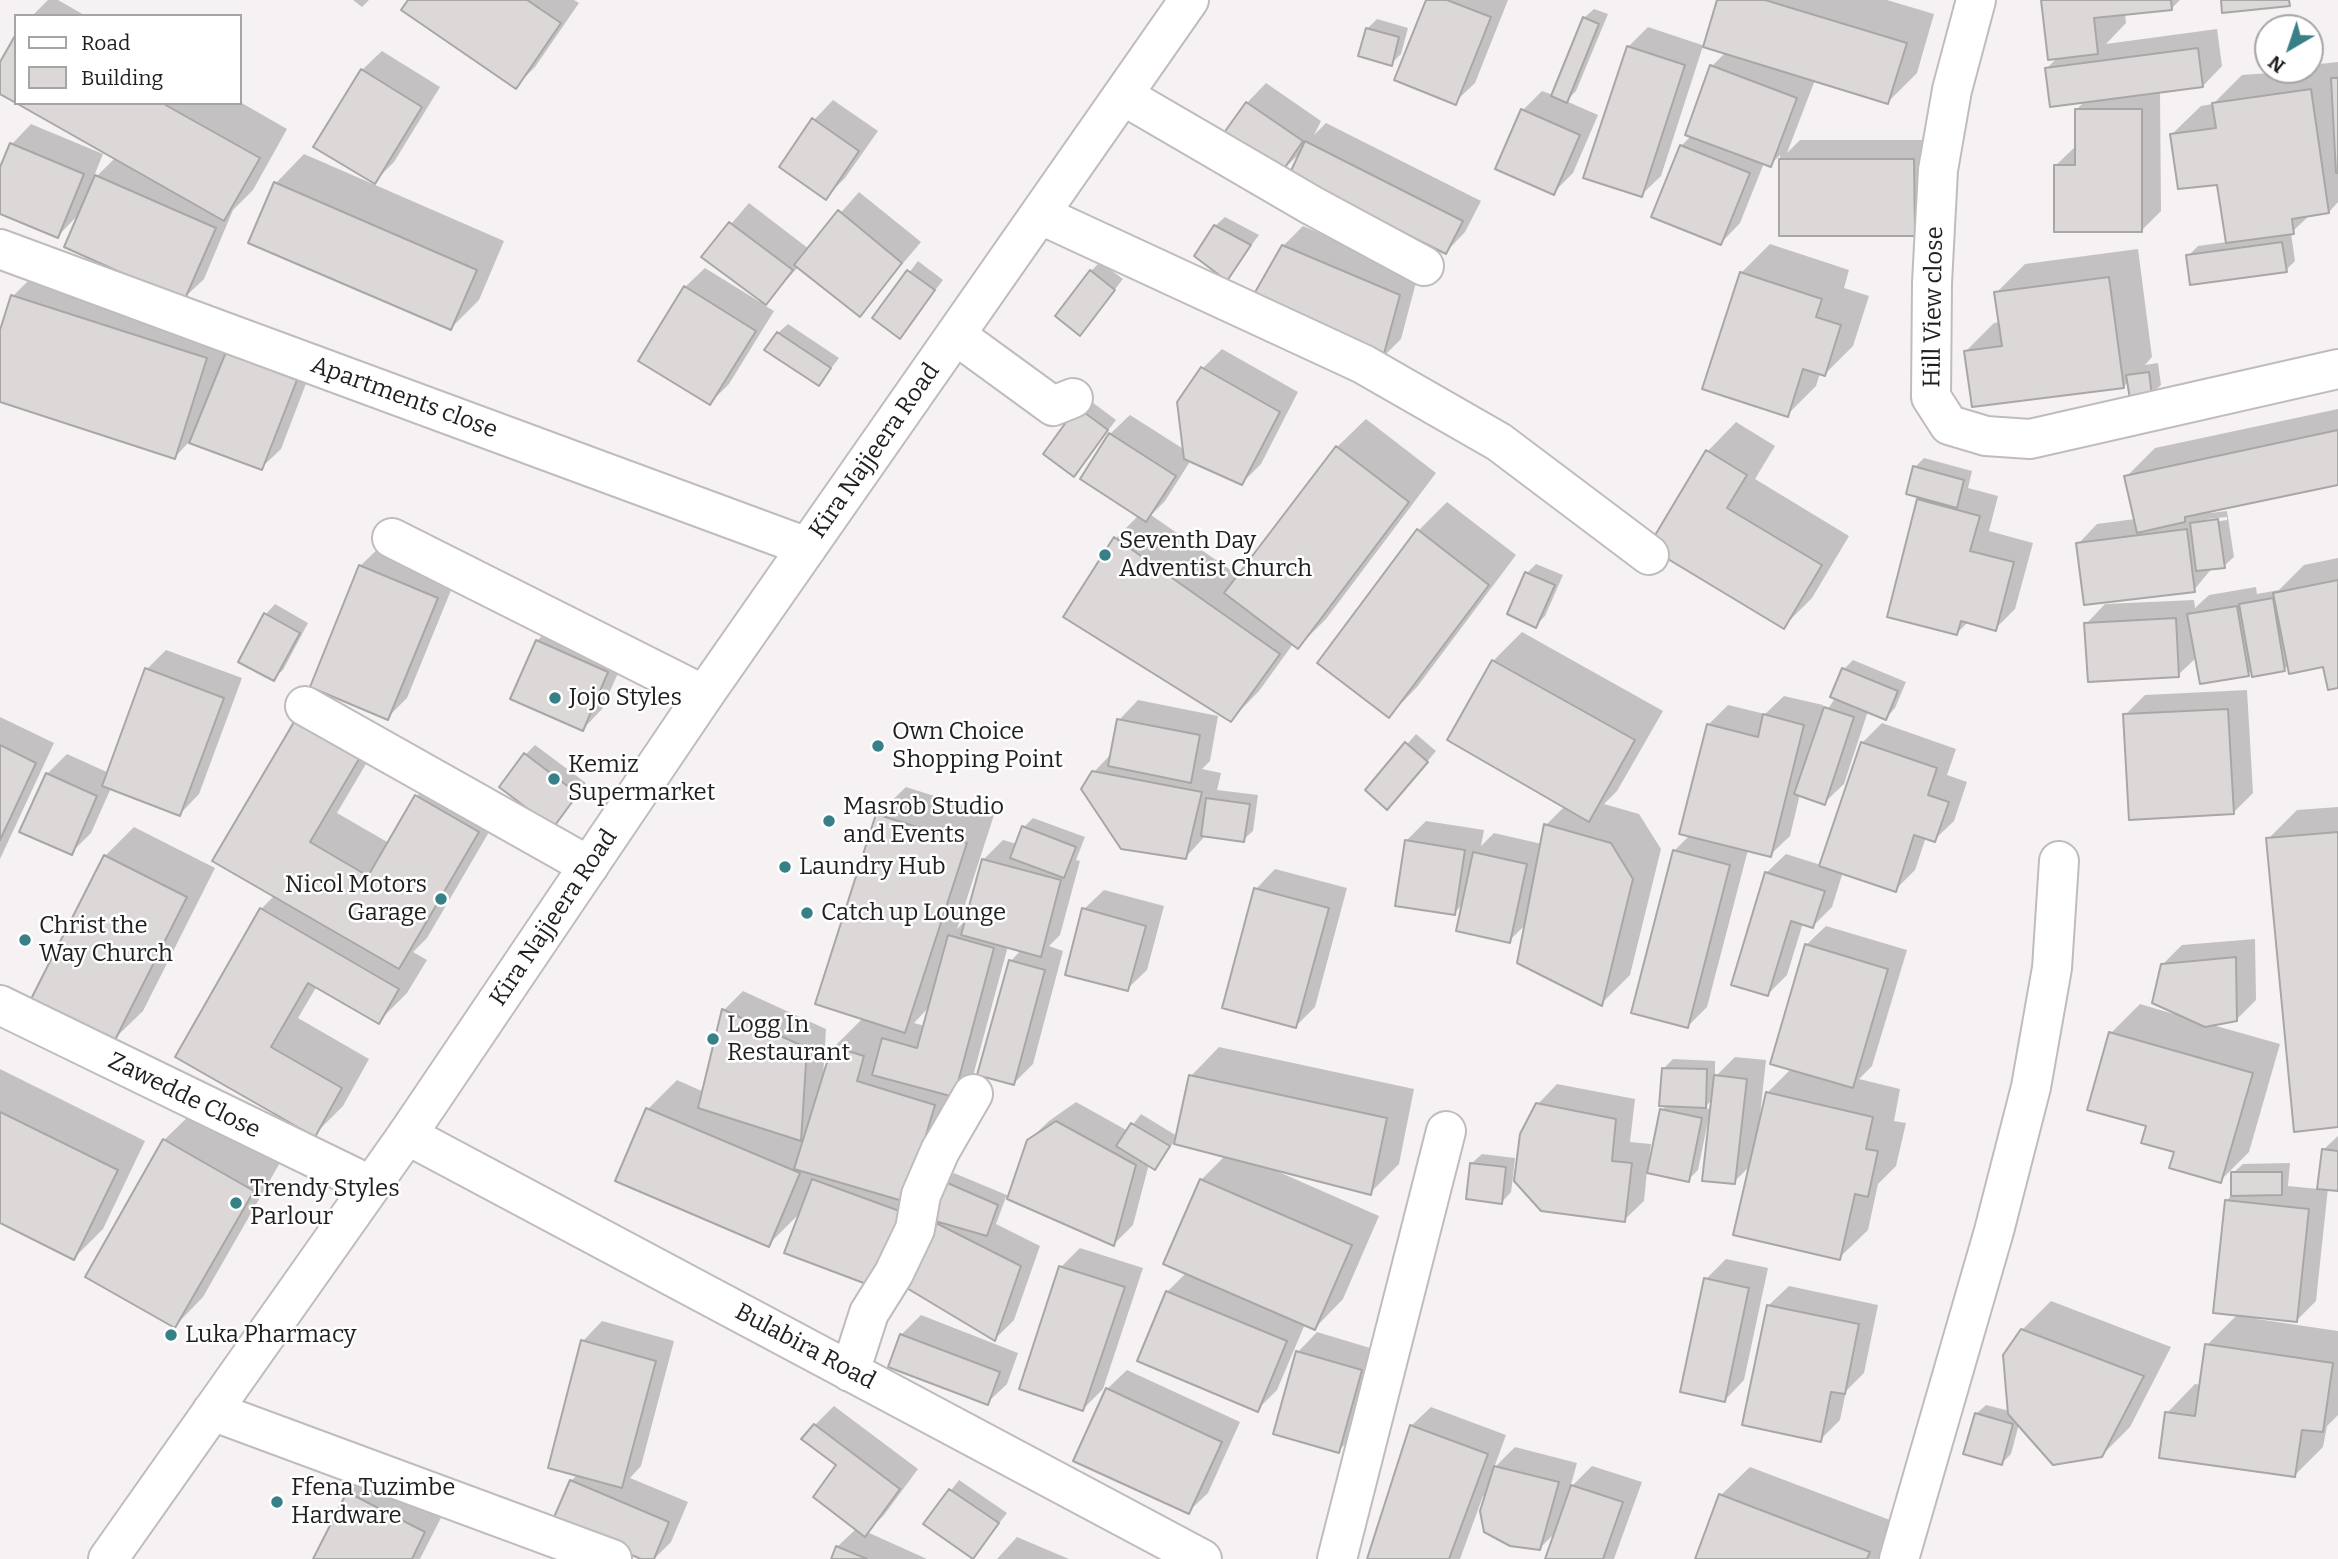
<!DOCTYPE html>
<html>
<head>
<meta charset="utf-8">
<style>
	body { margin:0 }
	#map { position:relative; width:2338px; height:1559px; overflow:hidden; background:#f6f2f3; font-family:Bitter,serif }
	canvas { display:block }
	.legend { position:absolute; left:14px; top:14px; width:228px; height:91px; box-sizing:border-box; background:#fff; border:2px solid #a6a5a5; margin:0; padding:9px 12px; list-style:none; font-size:21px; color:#201f1f }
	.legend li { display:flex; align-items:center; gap:14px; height:35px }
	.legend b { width:35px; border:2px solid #a6a5a5 }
	.north { position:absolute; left:2254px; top:14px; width:70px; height:70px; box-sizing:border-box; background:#fff; border:2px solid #a6a5a5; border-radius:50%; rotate:219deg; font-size:19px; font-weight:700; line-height:28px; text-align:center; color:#201f1f }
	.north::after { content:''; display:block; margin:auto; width:24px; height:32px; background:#388087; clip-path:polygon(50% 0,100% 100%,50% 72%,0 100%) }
</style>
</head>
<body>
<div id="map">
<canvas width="2338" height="1559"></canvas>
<ul class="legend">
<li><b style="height:9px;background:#fff"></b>Road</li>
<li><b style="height:19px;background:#dcd8d8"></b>Building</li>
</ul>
<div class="north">N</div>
</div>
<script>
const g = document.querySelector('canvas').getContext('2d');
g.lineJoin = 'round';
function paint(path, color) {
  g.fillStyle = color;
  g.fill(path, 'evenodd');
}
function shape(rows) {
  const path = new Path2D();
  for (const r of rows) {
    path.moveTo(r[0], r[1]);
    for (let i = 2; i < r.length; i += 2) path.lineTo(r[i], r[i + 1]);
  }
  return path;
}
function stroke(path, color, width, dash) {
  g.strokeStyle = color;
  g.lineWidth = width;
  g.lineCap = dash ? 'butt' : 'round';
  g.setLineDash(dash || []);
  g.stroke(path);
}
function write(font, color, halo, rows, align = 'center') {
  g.font = font + ' Bitter,serif';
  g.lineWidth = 5;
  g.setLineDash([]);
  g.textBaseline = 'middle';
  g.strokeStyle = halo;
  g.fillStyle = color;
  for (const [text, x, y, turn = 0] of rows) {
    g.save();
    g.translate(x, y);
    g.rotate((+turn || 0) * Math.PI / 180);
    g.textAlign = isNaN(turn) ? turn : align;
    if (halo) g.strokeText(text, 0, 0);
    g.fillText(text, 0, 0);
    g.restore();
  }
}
const shadow = shape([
	[48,0,58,0,86,16,32,16],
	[353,0,369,0,362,7],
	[410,0,574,0,579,3,535,67,516,86],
	[1428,0,1508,0,1475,83,1455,102],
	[1719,0,1887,0,1934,14,1917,73,1888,102,1815,80,1787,153,1800,140,1933,140,1934,214,1914,234,1781,234,1780,155,1770,165,1764,163,1740,223,1721,243,1681,146,1692,135,1712,66,1726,52,1703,46,1661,176,1641,195,1628,47,1648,27,1705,46],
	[2043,0,2180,0,2171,9,2125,13,2126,23,2106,44,2217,29,2222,66,2203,86,2160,91,2161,211,2141,231,2055,166,2076,146,2076,110,2086,100,2047,68,2059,56],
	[1594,9,1608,14,1576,91,1566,101,1598,115,1573,173,1553,193,1523,110,1542,91,1553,95,1584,18],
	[1377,19,1408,28,1401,54,1391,64,1360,54,1368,28],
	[382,51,440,87,394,162,375,181,362,70],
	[2338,62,2338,202,2329,212,2311,214,2291,233,2295,261,2286,270,2188,256,2198,246,2227,242,2219,183,2172,134,2201,106,2213,104,2242,75,2310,70,2310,65],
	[1266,83,1321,121,1314,135,1326,123,1481,201,1465,232,1446,252,1302,151,1279,174,1247,103],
	[833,100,878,131,845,178,826,197,814,120],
	[240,102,287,129,253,190,233,210,204,279,184,298,80,213,58,236,0,212,0,172,12,144,31,124,103,154,92,181,115,158,19,103],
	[304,154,504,241,479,300,451,328,276,183],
	[859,192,921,242,860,314,799,266,764,305,774,311,729,384,710,403,685,287,705,268,760,302,761,300,703,257,749,203,809,249],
	[1225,217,1259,235,1227,278,1215,226],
	[1303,226,1418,275,1401,339,1381,359,1283,246],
	[1770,244,1849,270,1844,288,1869,296,1853,346,1825,374,1820,373,1816,386,1787,415,1741,273],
	[2138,249,2152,357,2145,365,2158,363,2161,385,2151,394,2129,381,2124,386,1966,351,1994,323,2000,322,1996,293,2025,264],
	[918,261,943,280,900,336,875,318],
	[1100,262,1123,279,1080,333,1091,271],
	[42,267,315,360,281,449,261,468,190,441,175,457,0,400,0,336,13,296],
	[788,324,839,358,819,384,778,333],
	[1222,349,1298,392,1261,464,1242,483,1191,460,1165,501,1151,515,1239,576,1337,447,1366,419,1436,473,1326,619,1298,647,1293,644,1259,691,1231,720,1116,538,1139,515,1110,434,1130,415,1185,450,1203,368],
	[1088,399,1116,420,1074,475,1045,454],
	[2338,409,2338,483,2209,510,2210,513,2227,511,2234,557,2224,566,2213,567,2194,590,2078,544,2097,524,2135,519,2126,477,2155,448],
	[2227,517,2227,520,2207,523,2207,519],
	[1736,422,1775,446,1755,479,1849,536,1812,598,1784,626,1650,546,1708,451],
	[1924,458,1972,471,1968,488,1998,496,1989,531,2033,543,2015,609,1995,629,1969,621,1957,633,1919,500,1922,497,1915,467],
	[1447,502,1516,555,1417,687,1389,716,1418,531],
	[380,547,456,578,407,698,388,717,360,566],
	[2338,558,2338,686,2325,665,2289,665,2284,669,2252,670,2248,674,2197,657,2178,675,2086,624,2105,604,2194,600,2195,608,2209,595,2256,587,2257,594,2279,590,2304,565],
	[1536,564,1563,575,1545,616,1535,626,1527,573],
	[275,604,308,623,283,670,273,679,240,661,266,614],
	[557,621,627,653,602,709,583,729,537,641],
	[1522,632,1663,711,1617,791,1604,804,1639,814,1661,849,1630,975,1601,1004,1526,924,1509,941,1463,904,1454,913,1406,841,1426,821,1484,830,1481,846,1494,833,1542,844,1546,825,1565,806,1493,661],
	[166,650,242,678,199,794,180,814,111,788,91,833,71,853,47,774,67,754,109,773,147,669],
	[1853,660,1906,682,1895,708,1886,718,1868,711,1844,784,1824,803,1800,794,1790,836,1770,855,1748,850,1707,1007,1688,1026,1674,851,1690,835,1708,725,1728,705,1765,714,1784,696,1823,705,1823,716,1836,697,1844,669],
	[2247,690,2253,793,2233,813,2125,715,2145,695],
	[324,694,386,730,337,813,389,843,417,796,445,767,506,803,427,938,413,952,427,960,407,993,378,1022,317,986,298,1018,369,1059,343,1106,314,1135,177,1056,261,909,275,895,295,723],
	[1138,700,1218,716,1210,761,1202,769,1221,773,1217,790,1258,795,1253,831,1243,840,1206,835,1186,857,1094,772,1112,753,1119,720],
	[0,717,54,743,0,859],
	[1882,723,1956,749,1947,775,1967,782,1954,821,1934,840,1926,837,1915,870,1895,890,1843,872,1832,907,1813,926,1803,923,1787,975,1768,994,1766,873,1786,854,1821,865,1862,743],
	[1416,734,1436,751,1397,798,1367,790],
	[535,745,586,783,553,825,526,754],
	[906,787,994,815,957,929,967,919,983,860,1003,840,1017,844,1024,827,1033,818,1085,837,1076,860,1080,861,1060,935,1049,946,1063,951,1033,1064,1014,1083,1011,961,1021,950,1008,946,973,1076,896,1267,801,1212,768,1245,648,1109,677,1080,704,1092,724,1010,743,991,826,1029,823,1078,834,1047,863,1018,877,815],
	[931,1005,925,1026,914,1023],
	[2338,807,2338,1126,2268,839,2297,810],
	[134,827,215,868,143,1011,114,1039,105,856],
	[1275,869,1347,888,1315,1007,1296,1026,1256,889],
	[1104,890,1164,906,1147,970,1127,989,1084,909],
	[1826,926,1907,950,1872,1066,1859,1079,1900,1089,1894,1121,1906,1123,1896,1166,1878,1184,1868,1230,1839,1258,1750,1166,1734,1182,1711,1122,1708,1121,1698,1170,1688,1180,1647,1171,1644,1201,1624,1220,1542,1209,1513,1177,1511,1192,1502,1202,1472,1163,1482,1154,1515,1158,1513,1177,1516,1177,1538,1104,1557,1084,1635,1099,1630,1142,1651,1144,1649,1159,1652,1159,1662,1110,1667,1105,1663,1069,1673,1059,1715,1061,1715,1077,1735,1057,1766,1060,1760,1115,1762,1115,1767,1093,1792,1068,1806,945],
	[1713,1099,1712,1109,1704,1108],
	[2255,939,2256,1000,2237,1019,2209,1024,2280,1044,2249,1152,2220,1181,2176,1151,2148,1125,2111,1033,2140,1004,2177,1015,2162,965,2182,945],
	[1219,1047,1414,1089,1399,1164,1370,1193,1272,1169,1379,1216,1343,1299,1315,1328,1305,1324,1277,1390,1257,1410,1167,1292,1187,1272,1201,1180,1226,1155,1174,1142,1155,1168,1149,1164,1133,1225,1114,1244,1006,1197,996,1224,1040,1246,1014,1320,995,1339,903,1284,945,1182,954,1173,1009,1196,1028,1141,1049,1121,1076,1102,1128,1131,1141,1114,1177,1136,1191,1076],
	[0,1069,145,1141,103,1229,74,1258,0,1221],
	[193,1112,281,1161,203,1297,175,1326,164,1140],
	[2338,1136,2338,1189,2328,1188,2316,1301,2297,1320,2258,1316,2257,1319,2338,1331,2338,1415,2327,1426,2323,1447,2295,1475,2167,1413,2195,1384,2201,1385,2207,1345,2238,1314,2226,1201,2233,1194,2233,1173,2243,1164,2290,1163,2288,1186,2319,1189,2323,1150],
	[1080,1248,1143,1268,1103,1389,1083,1409,1061,1267],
	[1726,1259,1768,1268,1744,1380,1725,1400,1706,1279],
	[1789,1286,1878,1305,1864,1373,1846,1391,1840,1420,1820,1440,1769,1305],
	[2051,1301,2171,1347,2130,1427,2101,1456,2019,1424,2011,1454,2002,1463,1976,1414,1986,1405,2010,1411,2022,1330],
	[921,1315,1018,1353,1007,1384,987,1403,901,1335],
	[602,1321,674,1341,641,1466,630,1478,688,1502,671,1542,654,1559,646,1559,571,1481,578,1474,583,1341],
	[1317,1332,1380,1351,1358,1432,1338,1451,1298,1352],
	[1127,1370,1240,1422,1208,1493,1188,1512,1107,1389],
	[834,1406,918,1469,884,1515,867,1532,927,1559,833,1559,837,1547,857,1528,839,1465,815,1425],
	[1431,1407,1506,1435,1494,1468,1515,1447,1577,1463,1570,1488,1592,1466,1642,1482,1614,1559,1547,1559,1557,1531,1540,1548,1483,1496,1460,1559,1369,1559,1411,1426],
	[1750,1467,1898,1523,1884,1559,1697,1559,1721,1495],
	[368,1473,444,1512,420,1559,314,1559,348,1493],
	[959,1480,1007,1513,973,1557,926,1523],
	[1017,1537,1069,1559,997,1559]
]);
const building = shape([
	[408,0,527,0,561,23,516,89,401,10,408,0],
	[1426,0,1447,0,1491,17,1456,105,1394,80,1426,0],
	[1717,0,1765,0,1907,43,1888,104,1703,47,1717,0],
	[2041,0,2171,0,2172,10,2094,18,2098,54,2048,60,2041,0],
	[2221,0,2289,0,2290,6,2222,13,2221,0],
	[1583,17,1599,24,1567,103,1551,96,1583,17],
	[1366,28,1399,37,1392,66,1358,56,1366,28],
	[16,34,16,103,0,94,0,62,16,34],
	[1627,46,1685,65,1642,197,1583,178,1627,46],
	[2198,48,2203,87,2050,107,2045,68,2198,48],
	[1710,65,1797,98,1771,167,1685,135,1710,65],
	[361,69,422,107,375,184,313,147,361,69],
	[2331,78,2338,78,2338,173,2336,173,2331,78],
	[2311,89,2329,213,2292,219,2294,234,2226,243,2217,185,2178,189,2170,134,2216,128,2212,103,2311,89],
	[1246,102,1303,141,1279,176,1221,137,1246,102],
	[16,103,162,103,260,158,224,221,16,103],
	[1521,109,1580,135,1554,195,1495,169,1521,109],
	[2075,109,2142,109,2142,232,2054,232,2054,165,2075,165,2075,109],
	[812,118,859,151,826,200,779,167,812,118],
	[1305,141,1463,221,1446,254,1289,175,1305,141],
	[10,143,84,174,58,238,0,214,0,167,10,143],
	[1680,145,1750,173,1721,245,1651,217,1680,145],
	[1779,159,1914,159,1915,236,1779,236,1779,159],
	[95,175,216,228,184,301,64,247,95,175],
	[274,182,477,270,451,330,248,243,274,182],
	[838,210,902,263,860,317,794,265,838,210],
	[729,222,793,270,766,305,701,257,729,222],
	[1214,225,1251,245,1227,281,1194,256,1214,225],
	[2282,242,2287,272,2190,285,2186,255,2282,242],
	[1282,245,1400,295,1382,361,1250,301,1282,245],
	[907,270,935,290,900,339,872,318,907,270],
	[1090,270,1115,290,1080,336,1055,316,1090,270],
	[1740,272,1822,299,1816,317,1841,325,1825,376,1803,369,1788,417,1702,389,1740,272],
	[2109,277,2124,388,1972,407,1964,351,2002,346,1994,292,2109,277],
	[684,286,756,331,710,405,638,361,684,286],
	[11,295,207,358,175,459,0,402,0,330,11,295],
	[777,332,831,368,819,386,764,350,777,332],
	[226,352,297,380,262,470,189,443,226,352],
	[1201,367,1280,412,1242,485,1184,459,1177,402,1201,367],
	[2149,372,2152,396,2130,399,2126,375,2149,372],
	[1077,407,1108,430,1074,477,1043,454,1077,407],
	[2338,430,2338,485,2185,517,2185,522,2137,533,2124,476,2338,430],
	[1109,433,1176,476,1146,522,1080,479,1109,433],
	[1336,446,1409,502,1298,649,1224,593,1336,446],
	[1706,450,1747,475,1727,508,1822,565,1784,629,1648,547,1706,450],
	[1913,466,1964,480,1957,508,1906,494,1913,466],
	[1917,499,1980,516,1970,551,2014,562,1996,631,1961,621,1957,635,1887,617,1917,499],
	[2218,519,2225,568,2196,571,2190,523,2218,519],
	[1417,529,1489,585,1389,718,1317,663,1417,529],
	[2187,529,2195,592,2084,605,2076,543,2187,529],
	[1114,537,1280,654,1231,722,1063,617,1114,537],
	[359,565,438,598,388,720,310,687,359,565],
	[1525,572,1555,585,1536,628,1507,614,1525,572],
	[2338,580,2338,688,2328,690,2323,667,2289,674,2273,593,2338,580],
	[2273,598,2285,671,2252,677,2239,604,2273,598],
	[2237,606,2249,676,2200,684,2187,614,2237,606],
	[264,613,300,633,274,681,238,662,264,613],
	[2176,618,2179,677,2088,682,2084,623,2176,618],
	[536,640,608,672,583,731,510,699,536,640],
	[1492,660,1635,740,1589,822,1447,740,1492,660],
	[145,668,224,698,180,816,102,786,145,668],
	[1842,668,1898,691,1886,720,1830,697,1842,668],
	[1824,707,1854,717,1825,805,1794,794,1824,707],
	[2228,709,2234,814,2129,820,2123,714,2228,709],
	[1763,714,1804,725,1771,857,1679,834,1707,724,1758,737,1763,714],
	[1117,719,1200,735,1191,783,1108,766,1117,719],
	[294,722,359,759,310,842,368,876,415,795,479,832,399,969,212,861,294,722],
	[1405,742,1428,762,1387,810,1365,790,1405,742],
	[1861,742,1937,768,1928,795,1949,802,1935,842,1914,835,1896,892,1819,866,1861,742],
	[0,745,36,763,0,840,0,745],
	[524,753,578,794,553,828,499,787,524,753],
	[1092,771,1202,792,1186,859,1121,849,1081,789,1092,771],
	[46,773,97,796,72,855,19,832,46,773],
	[1206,798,1250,804,1244,842,1201,836,1206,798],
	[876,814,967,843,905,1033,815,1004,876,814],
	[1544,824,1611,843,1633,879,1602,1006,1517,963,1544,824],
	[1022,826,1076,847,1064,878,1010,858,1022,826],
	[2338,832,2338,1127,2294,1132,2266,838,2338,832],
	[1405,840,1465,850,1455,915,1395,906,1405,840],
	[1673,850,1730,865,1688,1028,1631,1013,1673,850],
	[1473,852,1527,864,1510,943,1456,931,1473,852],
	[104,855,187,897,114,1042,31,999,104,855],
	[982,859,1061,880,1041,957,961,935,982,859],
	[1765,872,1825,891,1813,928,1791,921,1768,996,1731,985,1765,872],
	[1254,888,1329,908,1296,1028,1222,1008,1254,888],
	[260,908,399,989,379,1024,308,983,271,1047,342,1088,315,1137,175,1057,260,908],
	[1082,908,1146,926,1128,991,1065,975,1082,908],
	[948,935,994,948,954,1097,872,1075,882,1038,917,1048,948,935],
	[1805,944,1888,969,1853,1088,1770,1064,1805,944],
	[2236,957,2237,1021,2205,1027,2152,1003,2161,964,2236,957],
	[1009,960,1045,970,1014,1085,977,1075,1009,960],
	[722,1009,807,1048,801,1141,698,1108,722,1009],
	[2109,1032,2253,1073,2221,1183,2169,1168,2174,1152,2141,1143,2146,1126,2087,1110,2109,1032],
	[832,1046,864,1056,857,1081,935,1105,906,1202,794,1169,832,1046],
	[1662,1068,1707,1069,1706,1108,1659,1106,1662,1068],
	[1189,1075,1387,1118,1371,1195,1174,1144,1189,1075],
	[1714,1075,1747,1079,1735,1184,1702,1181,1714,1075],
	[1766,1092,1873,1117,1866,1149,1878,1151,1868,1197,1855,1194,1840,1260,1733,1235,1766,1092],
	[1536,1103,1616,1119,1612,1161,1632,1163,1625,1222,1541,1211,1514,1181,1520,1134,1536,1103],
	[646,1108,800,1173,769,1247,615,1181,646,1108],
	[1660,1109,1702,1118,1689,1182,1647,1173,1660,1109],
	[0,1112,118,1170,74,1260,0,1223,0,1112],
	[1056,1121,1136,1165,1114,1246,1007,1199,1027,1140,1056,1121],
	[1131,1123,1170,1146,1155,1170,1116,1146,1131,1123],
	[163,1139,254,1191,175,1328,85,1277,163,1139],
	[2322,1149,2338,1151,2338,1191,2317,1189,2322,1149],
	[1470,1163,1506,1167,1502,1204,1466,1199,1470,1163],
	[2231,1172,2282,1172,2282,1195,2231,1196,2231,1172],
	[812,1179,905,1213,877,1288,784,1253,812,1179],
	[1200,1179,1352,1245,1315,1330,1163,1264,1200,1179],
	[943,1181,998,1205,987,1236,928,1219,943,1181],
	[2225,1200,2309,1209,2297,1322,2213,1313,2225,1200],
	[928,1219,1021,1266,995,1341,900,1284,928,1219],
	[1059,1266,1125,1287,1083,1411,1019,1389,1059,1266],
	[1704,1278,1749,1288,1725,1402,1680,1392,1704,1278],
	[1166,1291,1287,1341,1258,1412,1137,1361,1166,1291],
	[1767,1305,1859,1324,1845,1394,1831,1392,1821,1442,1742,1425,1767,1305],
	[2021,1329,2144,1376,2102,1457,2053,1465,2008,1414,2003,1355,2021,1329],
	[900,1334,1000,1372,988,1405,888,1367,900,1334],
	[581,1340,656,1361,622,1488,548,1468,581,1340],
	[2205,1344,2333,1363,2323,1432,2302,1430,2295,1477,2159,1458,2165,1412,2195,1416,2205,1344],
	[1296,1351,1362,1370,1339,1453,1273,1434,1296,1351],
	[1106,1388,1222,1442,1189,1514,1073,1461,1106,1388],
	[1975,1413,2013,1424,2002,1465,1963,1454,1975,1413],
	[814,1424,900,1489,865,1537,813,1497,836,1465,801,1439,814,1424],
	[1410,1425,1488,1454,1449,1559,1367,1559,1410,1425],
	[1494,1466,1559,1482,1540,1550,1510,1546,1484,1532,1480,1511,1494,1466],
	[570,1480,669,1522,654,1559,641,1559,552,1522,570,1480],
	[1571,1485,1623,1502,1603,1559,1545,1559,1571,1485],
	[949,1489,999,1523,973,1559,923,1524,949,1489],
	[347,1492,425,1532,412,1559,313,1559,347,1492],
	[1719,1494,1870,1552,1867,1559,1695,1559,1719,1494],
	[836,1546,867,1559,831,1559,836,1546]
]);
const minor = shape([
	[1976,0,1952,90,1938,170,1932,283,1931,397,1949,425,1986,436,2030,439,2338,369],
	[1124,96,1311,205,1424,266],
	[1041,215,1363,364,1499,442,1649,555],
	[0,249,807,547],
	[957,336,1053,406,1073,398],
	[392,538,704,695],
	[305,706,589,866],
	[0,1005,370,1185],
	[407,1135,1202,1559],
	[850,1372,869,1313,894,1273,915,1229,921,1195,940,1151,973,1094],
	[212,1411,612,1559],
	[1337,1559,1446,1131],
	[1899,1559,1994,1231,2031,1087,2052,968,2059,861]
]);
const major = shape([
	[108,1559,407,1135,704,695,1189,0]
]);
const markers = [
	[1105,555,7,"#388087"],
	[555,698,7,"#388087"],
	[878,746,7,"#388087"],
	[554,779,7,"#388087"],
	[829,821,7,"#388087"],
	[785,867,7,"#388087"],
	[441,899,7,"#388087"],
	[807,913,7,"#388087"],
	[25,940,7,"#388087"],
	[713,1039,7,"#388087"],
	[236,1203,7,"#388087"],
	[171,1335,7,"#388087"],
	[277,1502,7,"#388087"]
];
const streetNames = [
	["Hill View close",1934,307,-89],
	["Apartments close",404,398,20],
	["Kira Najjeera Road",875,451,-55],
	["Kira Najjeera Road",554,918,-56],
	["Zawedde Close",184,1096,26],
	["Bulabira Road",805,1347,28]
];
const poiNames = [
	["Seventh Day",1119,541],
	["Adventist Church",1119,569],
	["Jojo Styles",569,698],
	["Own Choice",892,732],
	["Shopping Point",892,760],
	["Kemiz",568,765],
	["Supermarket",568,793],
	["Masrob Studio",843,807],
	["and Events",843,835],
	["Laundry Hub",799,867],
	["Nicol Motors",427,885,"right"],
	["Garage",427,913,"right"],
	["Catch up Lounge",821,913],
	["Christ the",39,926],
	["Way Church",39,954],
	["Logg In",727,1025],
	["Restaurant",727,1053],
	["Trendy Styles",250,1189],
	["Parlour",250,1217],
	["Luka Pharmacy",185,1335],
	["Ffena Tuzimbe",291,1488],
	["Hardware",291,1516]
];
paint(shadow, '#0003');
paint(building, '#dcd8d8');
stroke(building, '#a9a6a6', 2);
stroke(minor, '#c0bcbd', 42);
stroke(major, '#c0bcbd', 42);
stroke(minor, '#fff', 38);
stroke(major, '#fff', 38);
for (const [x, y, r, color] of markers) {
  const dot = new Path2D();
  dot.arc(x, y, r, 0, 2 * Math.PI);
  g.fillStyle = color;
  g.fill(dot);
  stroke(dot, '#fff', 2.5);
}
write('24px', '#201f1f', '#fff', streetNames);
write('24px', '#201f1f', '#fff', poiNames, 'left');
</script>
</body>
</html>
